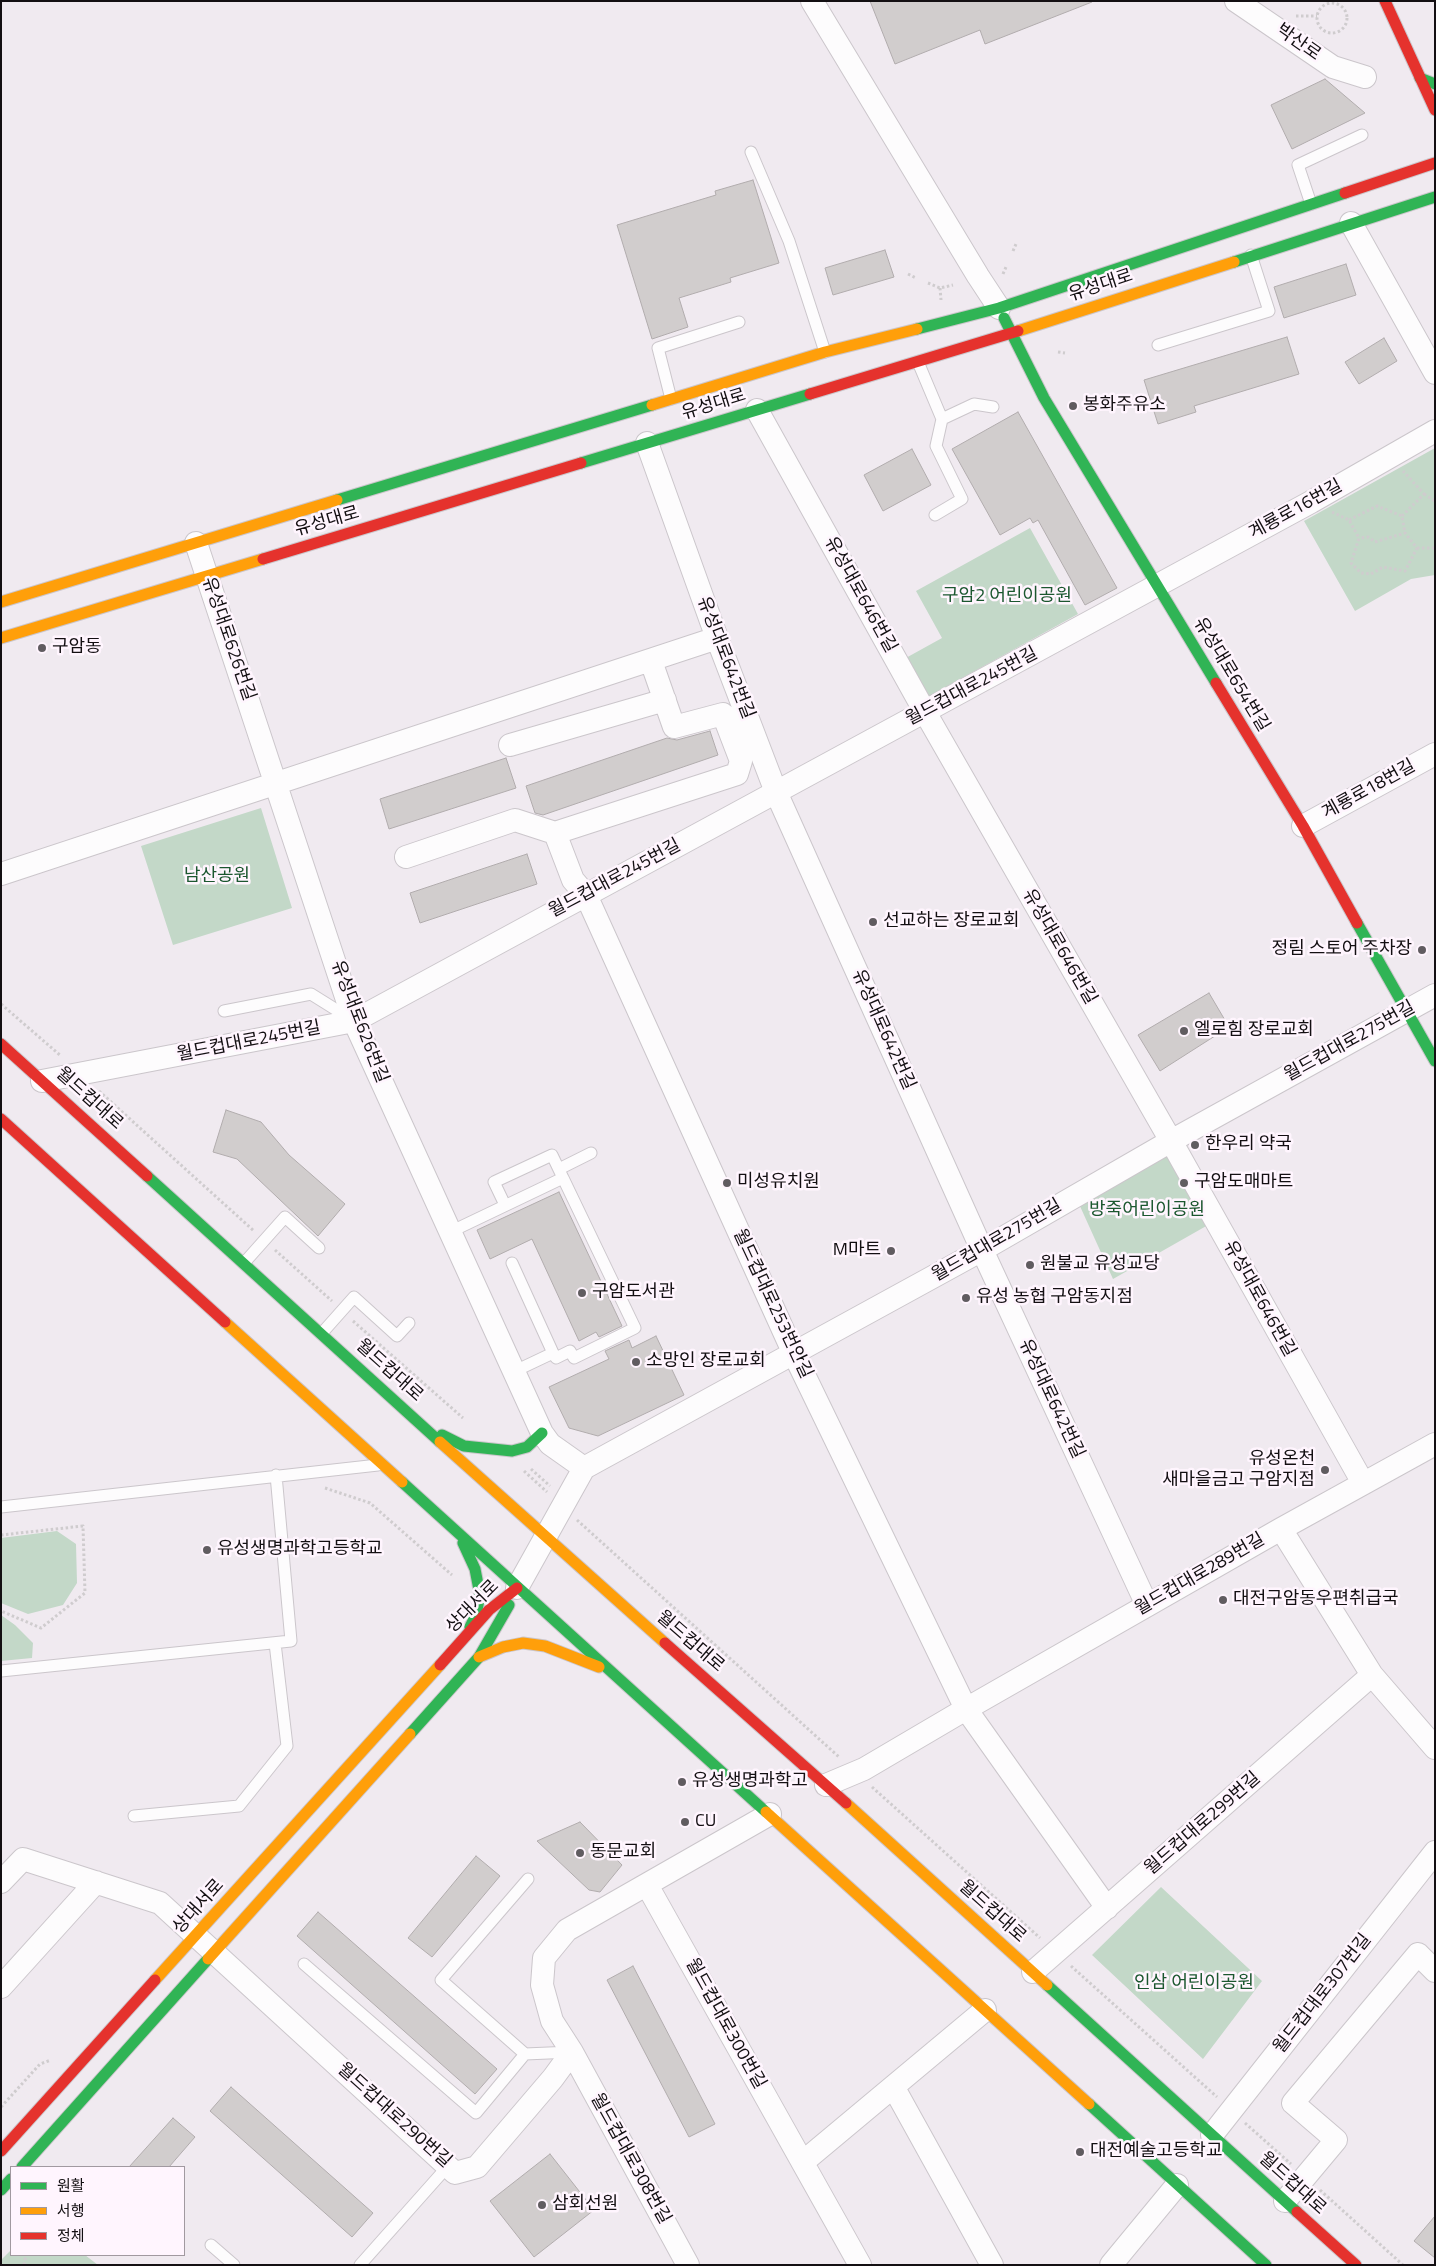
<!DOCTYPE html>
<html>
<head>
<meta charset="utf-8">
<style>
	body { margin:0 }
	#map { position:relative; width:1436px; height:2266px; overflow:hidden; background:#f0eaf0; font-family:"Titillium Web","Noto Sans KR",sans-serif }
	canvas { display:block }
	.frame { position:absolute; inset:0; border:2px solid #130f12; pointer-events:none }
	.legend { position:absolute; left:10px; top:2166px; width:175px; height:90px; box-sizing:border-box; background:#fff5fe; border:1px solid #a199a0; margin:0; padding:6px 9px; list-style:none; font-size:15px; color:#130f12 }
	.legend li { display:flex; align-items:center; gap:10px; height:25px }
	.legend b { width:25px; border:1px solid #a199a0 }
</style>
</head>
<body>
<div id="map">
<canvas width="1436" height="2266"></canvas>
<div class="frame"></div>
<ul class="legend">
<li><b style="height:6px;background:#30b455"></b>원활</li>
<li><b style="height:6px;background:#ff9f0a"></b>서행</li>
<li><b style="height:6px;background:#e5322d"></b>정체</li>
</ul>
</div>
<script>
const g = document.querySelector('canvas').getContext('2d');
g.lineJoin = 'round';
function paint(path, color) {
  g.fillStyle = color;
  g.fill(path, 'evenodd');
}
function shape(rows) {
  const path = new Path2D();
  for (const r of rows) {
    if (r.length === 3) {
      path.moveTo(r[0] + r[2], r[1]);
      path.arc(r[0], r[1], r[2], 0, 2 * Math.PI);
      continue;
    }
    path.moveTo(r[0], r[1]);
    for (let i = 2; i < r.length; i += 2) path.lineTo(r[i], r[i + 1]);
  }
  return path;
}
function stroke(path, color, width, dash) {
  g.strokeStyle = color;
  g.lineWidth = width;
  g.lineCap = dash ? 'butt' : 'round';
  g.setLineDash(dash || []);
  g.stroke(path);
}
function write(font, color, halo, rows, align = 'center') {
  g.font = font + ' "Titillium Web","Noto Sans KR",sans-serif';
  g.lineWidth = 5;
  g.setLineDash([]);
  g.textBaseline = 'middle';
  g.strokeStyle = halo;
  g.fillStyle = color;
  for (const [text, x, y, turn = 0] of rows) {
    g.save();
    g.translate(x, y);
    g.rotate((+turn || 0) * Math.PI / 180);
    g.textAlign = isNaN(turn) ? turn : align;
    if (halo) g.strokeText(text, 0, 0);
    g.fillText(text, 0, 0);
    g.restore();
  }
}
const green = shape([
	[1435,448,1435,575,1411,579,1355,611,1304,521],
	[1030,528,1078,614,926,698,904,659,942,638,916,591],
	[261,808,292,908,173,945,141,846],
	[1163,1149,1208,1225,1113,1279,1079,1204],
	[57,1531,76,1544,77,1583,63,1605,28,1614,1,1603,1,1538],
	[1,1615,15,1625,33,1643,32,1658,1,1661],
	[1161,1887,1262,1981,1203,2059,1092,1955],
	[11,2250,11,2255,85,2255,98,2265,1,2265,1,2260]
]);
const building = shape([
	[870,1,1091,1,1092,2,985,44,980,30,895,64,870,1],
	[1325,79,1365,113,1292,149,1271,105,1325,79],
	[753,180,779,263,730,278,731,282,679,298,688,327,652,339,617,225,716,195,715,191,753,180],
	[885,250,894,277,833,295,825,268,885,250],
	[1346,264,1356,295,1284,318,1274,287,1346,264],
	[1287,337,1299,374,1194,406,1196,412,1158,424,1144,380,1287,337],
	[1384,338,1397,361,1359,384,1345,362,1384,338],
	[1018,412,1117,588,1085,605,1038,520,1033,523,1030,518,1000,535,952,449,1018,412],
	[912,449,931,485,883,511,864,475,912,449],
	[710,731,718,755,543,815,535,813,526,786,667,738,677,740,710,731],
	[506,758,516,788,389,829,380,799,506,758],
	[527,854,537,884,420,923,410,893,527,854],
	[1209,993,1229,1027,1160,1071,1138,1035,1209,993],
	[226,1110,261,1122,289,1155,345,1204,318,1236,237,1159,213,1152,226,1110],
	[559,1192,622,1326,599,1337,596,1332,579,1341,532,1239,490,1259,477,1230,559,1192],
	[656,1336,684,1395,598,1436,569,1428,549,1387,609,1359,605,1351,629,1340,632,1348,656,1336],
	[580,1822,622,1865,600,1892,589,1890,537,1841,580,1822],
	[476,1856,500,1876,432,1957,408,1938,476,1856],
	[318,1912,497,2069,475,2094,297,1936,318,1912],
	[633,1966,715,2124,689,2137,607,1980,633,1966],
	[231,2087,373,2213,352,2237,210,2111,231,2087],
	[173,2118,195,2137,169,2167,129,2167,173,2118],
	[550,2154,594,2210,534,2257,490,2201,550,2154],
	[1435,2216,1435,2258,1414,2241,1435,2216]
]);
const path = shape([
	[1332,18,15],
	[1296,16,1317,16],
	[1013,251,1016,244],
	[908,274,916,278],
	[1003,274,1006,267],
	[928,283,940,288,953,285],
	[940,288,941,300],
	[1058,352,1065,353],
	[1424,494,1435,501],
	[1332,512,1349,520,1359,538,1351,563,1361,573,1371,574,1383,567,1405,571,1417,548,1405,533,1375,542,1368,537,1359,538],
	[1402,516,1424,494,1403,471],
	[1349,520,1377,506,1402,516,1405,533],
	[1417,548,1435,548],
	[1,1004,61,1056],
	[99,1091,254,1231],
	[275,1250,332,1301],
	[353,1321,463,1418],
	[531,1469,550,1486],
	[524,1471,547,1492],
	[325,1488,370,1503,452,1575],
	[577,1520,839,1757],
	[1,1535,83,1526,85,1593,41,1628,1,1611],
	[872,1787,1040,1938],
	[1071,1966,1217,2097],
	[1,2107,40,2064,51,2060],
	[1245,2123,1291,2164],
	[1320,2190,1403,2265],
	[24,2265,26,2255]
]);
const lane = shape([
	[751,152,789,241,825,352],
	[1311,204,1298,165,1362,135],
	[1158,345,1269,311,1251,255],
	[918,362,942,419,936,446,962,499,935,515],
	[671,399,658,348,739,322],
	[942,419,974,404,993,407],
	[224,1011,311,994,351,1019],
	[559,1169,591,1153],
	[505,1205,494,1182,552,1155,563,1178],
	[450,1232,563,1178,635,1328,574,1358,570,1351,556,1358,553,1353,515,1371],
	[244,1263,285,1217,319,1248],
	[512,1263,553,1353],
	[322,1333,354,1297,397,1336,409,1323],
	[1,1507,378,1465],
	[1,1671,291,1641,276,1475],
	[134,1816,239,1806,287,1746,275,1643],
	[528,1879,441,1980,525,2054,572,2052],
	[304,1964,476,2113,525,2054],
	[211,2245,234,2265],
	[360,2265,448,2166]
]);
const street = shape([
	[812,1,978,276,999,308],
	[1236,1,1333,67,1365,77],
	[1351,223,1435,373],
	[757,410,925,712,1171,1141,1363,1483],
	[647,443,717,638,776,792,982,1250,1147,1605],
	[196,543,354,1021,542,1433,550,1444,584,1468],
	[651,661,674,727,723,714,741,761,737,774,555,833,573,880,586,895,794,1354,966,1709,1107,1908],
	[510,745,665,700],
	[1303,826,1435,754],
	[406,857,515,820,555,833],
	[1,874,717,638],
	[42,1081,354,1021,1311,502,1435,431],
	[584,1468,982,1250,1171,1141,1435,995],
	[1281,1529,1372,1675,1435,1748],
	[517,1588,584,1468],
	[826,1785,864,1769,966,1709,1281,1529,1435,1444],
	[1,1882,23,1859,160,1903,455,2173,477,2167,553,2078,572,2052,552,2021,542,1985,544,1958,567,1930,770,1814],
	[647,1885,860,2265],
	[1033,1972,1372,1675],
	[1,1987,96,1882],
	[572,2052,688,2265],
	[894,2088,992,2265],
	[1212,2135,1435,1852],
	[803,2162,985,2010],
	[1285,2201,1336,2140,1293,2103,1418,1954,1435,1971],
	[1111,2265,1177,2185]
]);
const fast = shape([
	[1420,78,1435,84],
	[1234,262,1435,197],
	[1004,318,1044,398,1216,683],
	[917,329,999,308,1345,193],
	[581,463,810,394],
	[337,500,652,405],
	[1357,923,1435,1061],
	[147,1176,440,1442],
	[442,1435,464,1446,512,1451,527,1447,542,1433],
	[402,1482,766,1812],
	[463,1543,475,1569,480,1595,476,1615,470,1627],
	[410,1734,479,1657,509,1605],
	[1047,1985,1297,2212],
	[1089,2104,1266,2265],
	[22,2167,208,1959],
	[1,2190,11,2179]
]);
const slow = shape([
	[1018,331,1234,262],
	[652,405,825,352,917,329],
	[1,602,337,500],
	[1,638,263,559],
	[225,1322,402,1482],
	[440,1442,665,1643],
	[479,1657,503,1647,523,1643,545,1646,599,1667],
	[846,1803,1047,1985],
	[766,1812,1089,2104],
	[208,1959,410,1734],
	[155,1980,440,1665]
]);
const jam = shape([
	[1385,1,1435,110],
	[1345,193,1435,163],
	[810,394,1018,331],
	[263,559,581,463],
	[1216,683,1303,826,1357,923],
	[1,1044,147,1176],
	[1,1119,225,1322],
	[665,1643,846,1803],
	[440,1665,489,1610,517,1588],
	[1,2151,155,1980],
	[1297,2212,1356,2265]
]);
const markers = [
	[1073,406,5,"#605c60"],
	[42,648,5,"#605c60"],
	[873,922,5,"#605c60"],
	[1422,950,5,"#605c60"],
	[1184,1031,5,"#605c60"],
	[1195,1145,5,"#605c60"],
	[727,1183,5,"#605c60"],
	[1184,1183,5,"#605c60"],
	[891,1251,5,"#605c60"],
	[1030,1265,5,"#605c60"],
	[582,1293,5,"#605c60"],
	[966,1298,5,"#605c60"],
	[636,1362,5,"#605c60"],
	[1325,1470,5,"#605c60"],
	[207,1550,5,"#605c60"],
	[1223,1600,5,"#605c60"],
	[682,1782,5,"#605c60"],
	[685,1822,5,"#605c60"],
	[580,1853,5,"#605c60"],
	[1080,2152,5,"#605c60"],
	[542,2205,5,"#605c60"]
];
const streetNames = [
	["박산로",1298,43,35],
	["유성대로",1101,286,-18],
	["유성대로",714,405,-17],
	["계룡로16번길",1296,510,-29],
	["유성대로",327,522,-16],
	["유성대로646번길",860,595,61],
	["유성대로626번길",228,639,71],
	["유성대로642번길",725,658,69],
	["유성대로654번길",1231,675,59],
	["월드컵대로245번길",972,687,-28],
	["계룡로18번길",1369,790,-29],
	["월드컵대로245번길",615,879,-28],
	["유성대로646번길",1059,947,60],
	["유성대로626번길",359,1022,69],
	["유성대로642번길",883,1030,66],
	["월드컵대로245번길",249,1042,-11],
	["월드컵대로275번길",1350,1042,-29],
	["월드컵대로",89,1099,42],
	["월드컵대로275번길",997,1241,-30],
	["유성대로646번길",1259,1299,61],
	["월드컵대로253번안길",772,1304,65],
	["월드컵대로",389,1371,42],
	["유성대로642번길",1051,1399,65],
	["월드컵대로289번길",1200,1575,-30],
	["상대서로",473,1607,-45],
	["월드컵대로",690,1642,41],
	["월드컵대로299번길",1203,1824,-41],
	["상대서로",199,1907,-48],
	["월드컵대로",992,1912,42],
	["월드컵대로307번길",1323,1994,-52],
	["월드컵대로300번길",725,2024,61],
	["월드컵대로290번길",394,2116,42],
	["월드컵대로308번길",630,2159,61],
	["월드컵대로",1292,2184,42]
];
const poiNames = [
	["봉화주유소",1083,406],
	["구암동",52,648],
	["선교하는 장로교회",883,922],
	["정림 스토어 주차장",1412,950,"right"],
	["엘로힘 장로교회",1194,1031],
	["한우리 약국",1205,1145],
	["미성유치원",737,1183],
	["구암도매마트",1194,1183],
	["M마트",881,1251,"right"],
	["원불교 유성교당",1040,1265],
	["구암도서관",592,1293],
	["유성 농협 구암동지점",976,1298],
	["소망인 장로교회",646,1362],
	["유성온천",1315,1460,"right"],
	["새마을금고 구암지점",1315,1481,"right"],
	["유성생명과학고등학교",217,1550],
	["대전구암동우편취급국",1233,1600],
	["유성생명과학고",692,1782],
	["CU",695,1822],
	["동문교회",590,1853],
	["대전예술고등학교",1090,2152],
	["삼회선원",552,2205]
];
const parkNames = [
	["구암2 어린이공원",1007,597],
	["남산공원",217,877],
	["방죽어린이공원",1147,1211],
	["인삼 어린이공원",1194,1984]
];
paint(green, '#c3d8c8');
paint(building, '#d1cdcd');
stroke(building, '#b1acad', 1);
stroke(lane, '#cbc6cb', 13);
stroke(street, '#cbc6cb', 24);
stroke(fast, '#cbc6cb', 13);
stroke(slow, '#cbc6cb', 13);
stroke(jam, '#cbc6cb', 13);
stroke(path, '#cfccce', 3, [2.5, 2.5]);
stroke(lane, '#fdfcfd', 11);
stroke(street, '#fdfcfd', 22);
stroke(fast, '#30b455', 11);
stroke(slow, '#ff9f0a', 11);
stroke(jam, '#e5322d', 11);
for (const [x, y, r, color] of markers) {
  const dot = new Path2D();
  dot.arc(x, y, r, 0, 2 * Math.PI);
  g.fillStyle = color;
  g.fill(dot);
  stroke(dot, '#fff5fe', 2);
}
write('18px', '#130f12', '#fff5fe', streetNames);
write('18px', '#130f12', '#fff5fe', poiNames, 'left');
write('18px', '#1b572f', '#fff5fe', parkNames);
</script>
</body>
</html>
